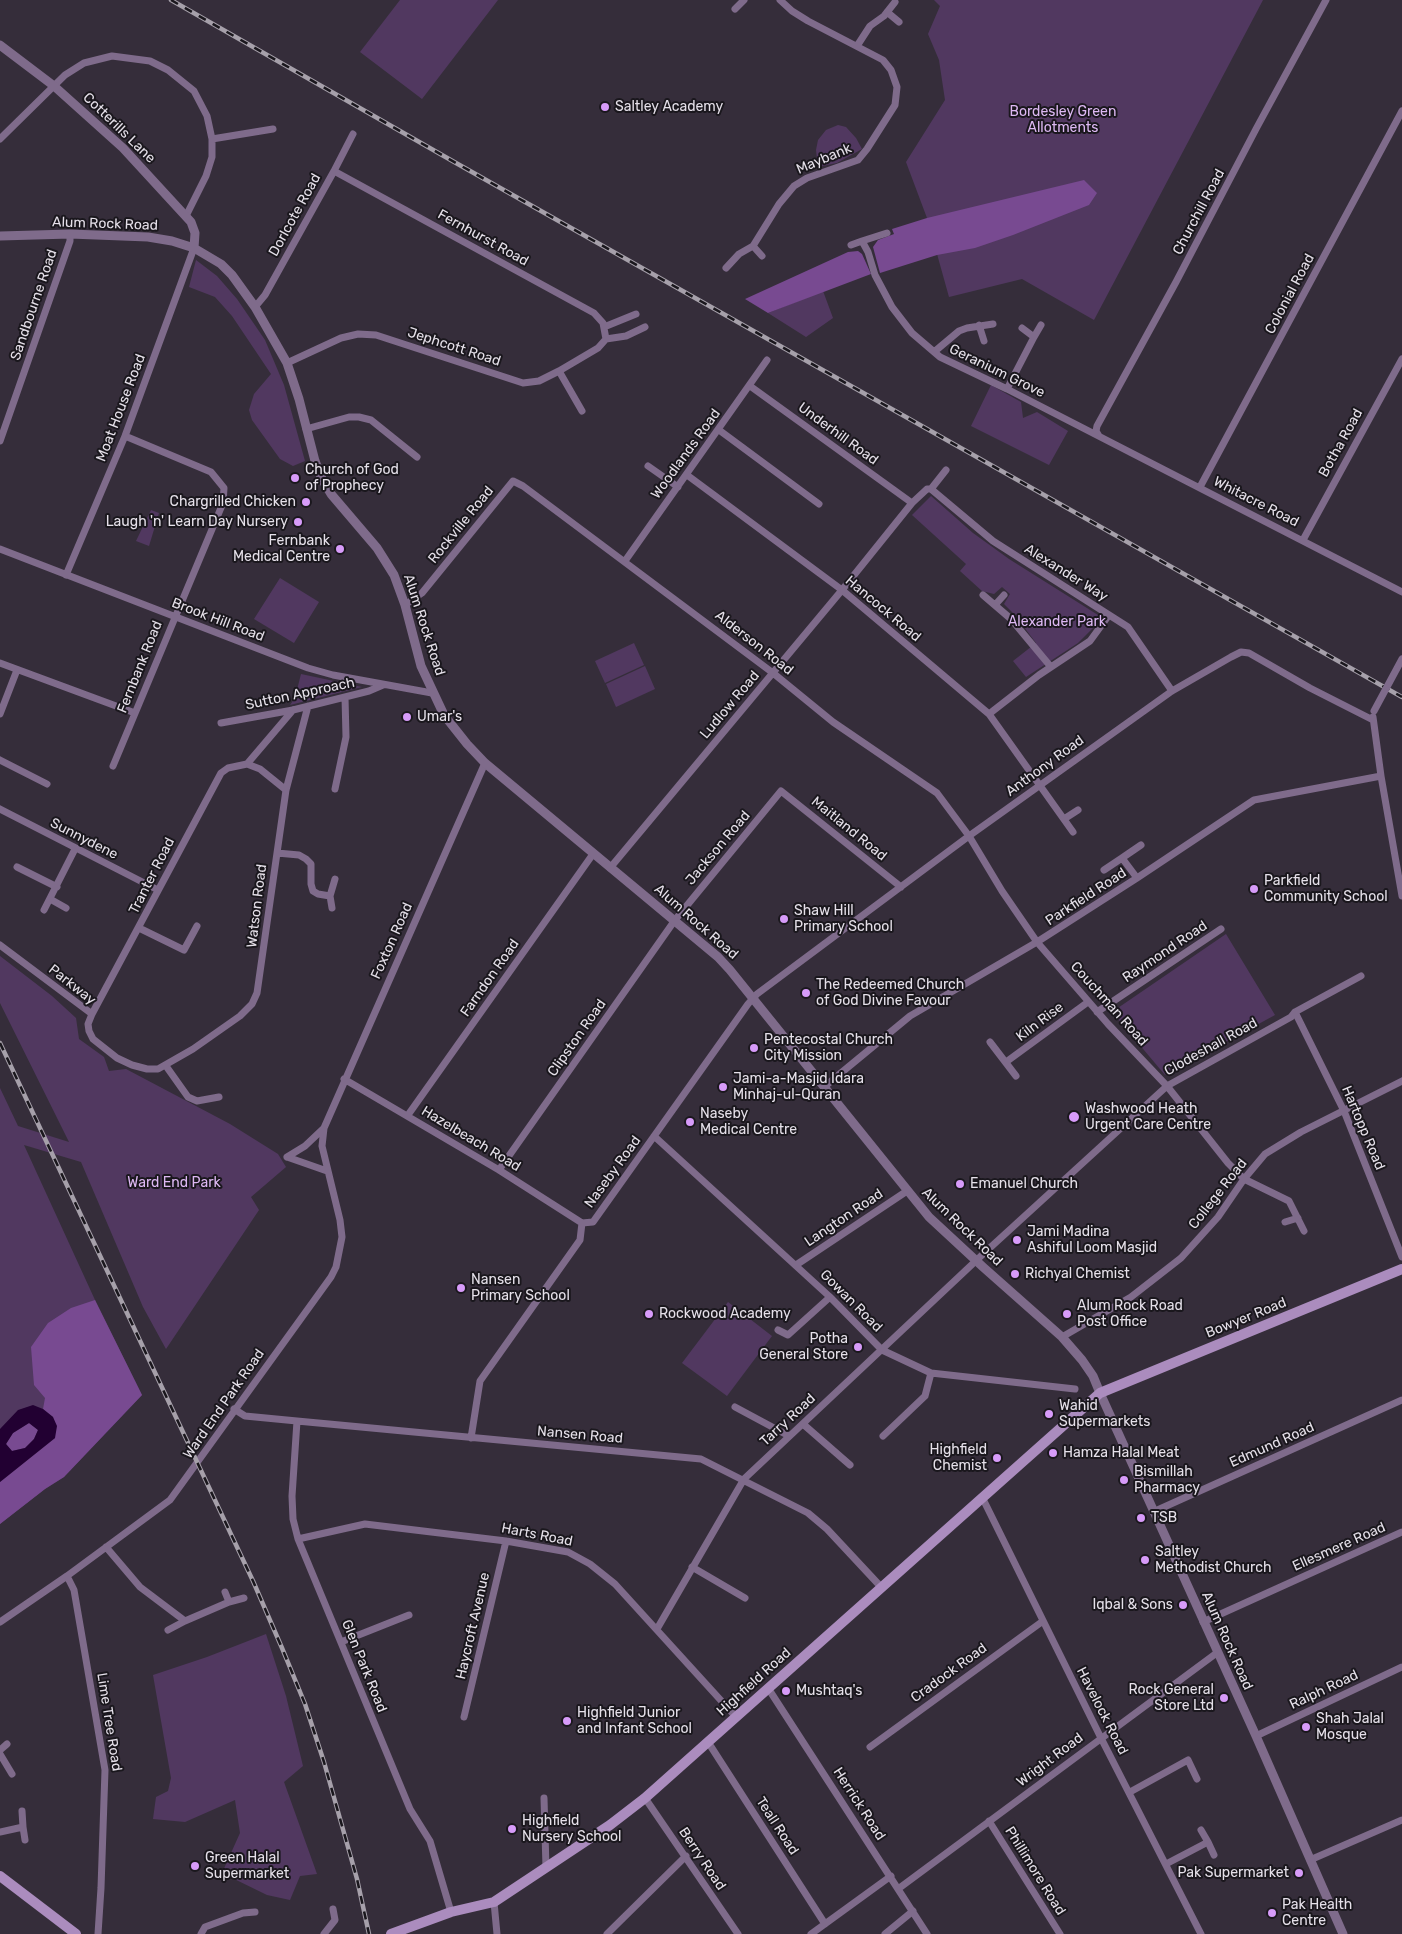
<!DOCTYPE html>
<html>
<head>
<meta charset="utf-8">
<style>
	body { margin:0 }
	canvas { display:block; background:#352d3a }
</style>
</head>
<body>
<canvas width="1402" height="1934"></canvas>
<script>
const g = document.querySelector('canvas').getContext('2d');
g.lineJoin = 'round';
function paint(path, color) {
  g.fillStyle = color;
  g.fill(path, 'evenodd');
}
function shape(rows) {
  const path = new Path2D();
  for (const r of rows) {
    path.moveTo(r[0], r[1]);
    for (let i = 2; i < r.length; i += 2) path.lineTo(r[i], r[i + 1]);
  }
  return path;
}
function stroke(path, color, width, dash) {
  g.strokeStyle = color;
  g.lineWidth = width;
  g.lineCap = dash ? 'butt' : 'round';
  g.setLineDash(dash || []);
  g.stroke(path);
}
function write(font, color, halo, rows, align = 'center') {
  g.font = font + ' Rubik,sans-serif';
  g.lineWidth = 4;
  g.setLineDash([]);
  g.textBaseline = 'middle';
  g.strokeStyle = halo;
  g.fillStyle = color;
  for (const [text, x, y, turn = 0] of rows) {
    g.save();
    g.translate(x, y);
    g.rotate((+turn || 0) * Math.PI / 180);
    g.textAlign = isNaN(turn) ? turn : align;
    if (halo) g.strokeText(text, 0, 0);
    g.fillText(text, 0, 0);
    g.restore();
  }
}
const green = shape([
	[400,0,498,0,422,99,360,52],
	[934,0,1263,0,1094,320,1022,279,949,297,927,218,906,162,945,100,939,60,928,34,940,6],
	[838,125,846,127,856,138,862,149,837,163,818,167,816,150,818,140,826,130],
	[196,260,217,276,237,299,265,340,284,385,305,461,293,466,280,459,252,420,249,410,254,394,271,374,232,316,215,297,189,287],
	[823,291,833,318,806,337,768,313],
	[991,385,1021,402,1023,418,1037,412,1068,431,1049,465,971,426],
	[931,496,973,533,1009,559,1098,615,1097,624,1078,643,1026,677,1013,661,1036,643,1015,615,1004,604,1010,594,1002,587,994,594,982,591,960,571,966,564,912,515],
	[151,510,159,513,149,546,136,541],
	[280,578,319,602,294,643,254,619],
	[634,643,644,665,605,683,595,661],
	[645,666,655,689,616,707,606,684],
	[301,674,362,687,290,705,295,698],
	[1226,934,1275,1015,1165,1075,1112,1012],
	[0,956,52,996,76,1018,79,1039,104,1057,109,1071,126,1069,230,1124,278,1154,286,1167,251,1197,259,1210,166,1349,143,1307,81,1162,24,1145,95,1300,142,1395,64,1477,45,1489,0,1524,0,1088,18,1126,69,1142,0,1003],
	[728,1302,772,1336,727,1396,682,1363],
	[266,1634,286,1696,303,1766,284,1782,317,1874,300,1876,290,1900,267,1895,222,1873,240,1833,235,1800,185,1822,153,1819,156,1797,168,1791,171,1778,153,1675,207,1657]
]);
const forest = shape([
	[1084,180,1097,193,1089,205,1013,235,975,248,937,255,880,273,873,247,878,240,894,234,892,229,927,218],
	[858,251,862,254,871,274,768,313,745,299,848,252],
	[95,1300,142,1395,64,1477,45,1489,0,1524,0,1482,55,1438,53,1417,43,1409,45,1398,34,1385,31,1347,48,1323,71,1308],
	[29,1423,38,1430,34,1439,25,1448,12,1451,6,1444,13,1433]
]);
const water = shape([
	[33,1405,43,1409,53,1417,57,1426,55,1438,0,1482,0,1429,18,1410],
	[29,1423,38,1430,34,1439,25,1448,12,1451,6,1444,13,1433]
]);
const minor = shape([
	[735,9,744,0],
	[887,12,899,22],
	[857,46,870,26,884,16,895,2],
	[0,139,65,75,84,63,112,56,150,61,168,70,194,91,207,116,212,139,212,157,206,176,186,216],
	[212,139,273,129],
	[334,171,594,313,603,323,606,339],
	[862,241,887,233],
	[851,245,862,241,868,252,875,275,892,307,912,333,940,357,1007,389,1402,592],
	[753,246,762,256],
	[726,268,739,254,753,246,779,204,794,186,807,178,858,160,867,149,895,105,897,87,891,70,883,60,808,21,792,11,780,0],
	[255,307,265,295,334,171,353,134],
	[979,325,984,341],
	[604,327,636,314],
	[1034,337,1041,325],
	[606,339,626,336,645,327],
	[934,352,959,331,967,328,993,324],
	[287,363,341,338,358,334,376,335,523,383,539,381,559,371,598,348,606,339],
	[559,371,582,411],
	[750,386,912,503],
	[1007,389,1034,337,1022,328],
	[306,429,349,417,359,417,371,420,417,457],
	[719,430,819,504],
	[1099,436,1096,431,1097,426,1176,282,1256,129,1326,0],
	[0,441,70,241,70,234],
	[648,466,678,487],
	[687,475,842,590,989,714,1073,832],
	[1200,487,1402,111],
	[931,489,993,541,1128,627,1172,691],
	[1303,540,1402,359],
	[0,549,308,668,333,675,432,693],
	[625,561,767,360],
	[66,575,125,436,194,248],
	[983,595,1011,619,1051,667],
	[405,605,422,593,513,481,523,486,773,673,833,722,937,793,969,836,1002,891,1037,942,1108,1024,1167,1086,1228,1163,1244,1179,1289,1201,1304,1231],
	[995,605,1004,595],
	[0,663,135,713],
	[0,714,17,670],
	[989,714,1039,675,1090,641,1109,615],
	[1373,717,1381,776,1402,896],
	[221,723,293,710,369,691,383,685],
	[0,760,47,784],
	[247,764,260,769,286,790],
	[113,766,223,503,224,488,211,472,125,436],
	[335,789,346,737,345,697],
	[0,809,158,890],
	[1064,819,1078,810],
	[277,853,299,855,306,859,311,864,311,884,313,891,318,894,330,896],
	[1122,858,1141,845],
	[17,867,57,887],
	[610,868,842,590,912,503,927,489,931,489,946,470],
	[1104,870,1122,858,1137,878],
	[50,899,66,908],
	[332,908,330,896,335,879],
	[44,910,75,849],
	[139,928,184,950,197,926],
	[0,945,92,1014,88,1024,89,1031,93,1039,117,1058,132,1065,147,1069,158,1069,193,1049,240,1016,252,1004,257,993,286,790,308,706],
	[1097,1012,1221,929],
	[1295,1012,1344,1111,1402,1257],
	[92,1014,221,773,228,768,247,764,293,710],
	[990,1042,1016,1076],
	[1006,1062,1088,1002],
	[166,1066,188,1097,197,1101,219,1097],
	[344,1079,499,1170,582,1223],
	[824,1087,910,1016,1037,942,1137,878,1254,800,1381,776],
	[408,1115,593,854],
	[654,1136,830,1297,882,1350,931,1373,1075,1389],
	[287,1157,305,1146,324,1128],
	[287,1157,327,1171],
	[499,1170,675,920,781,791,901,887],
	[1285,1222,1298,1218],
	[582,1223,593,1222,748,1004,757,994,969,836,1172,691,1231,657,1241,652,1249,653,1310,688,1373,720],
	[796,1265,907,1191],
	[778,1330,788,1335,830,1297],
	[1062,1337,1131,1297,1181,1258,1218,1217,1244,1179,1265,1154,1301,1132,1402,1081],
	[735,1407,789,1436],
	[234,1409,245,1416,297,1421,701,1459,808,1513,827,1529,882,1588],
	[297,1421,292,1496,293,1519,298,1539,410,1809,430,1841,451,1912],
	[803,1424,850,1465],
	[883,1436,925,1396,931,1373],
	[471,1438,480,1381,580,1240,582,1223],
	[983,1499,1101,1738,1201,1934],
	[1153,1512,1402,1400],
	[298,1539,365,1524,506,1541,568,1552,590,1564,615,1584,736,1717],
	[106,1547,140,1587,185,1621,229,1602],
	[692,1567,745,1598],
	[67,1576,74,1590,105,1770,101,1888,98,1934],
	[225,1592,229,1602,244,1598],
	[0,1622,67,1576,170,1500,331,1277,336,1267,342,1237,340,1220,322,1146,324,1128,485,763],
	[1203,1622,1402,1532],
	[657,1629,744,1479,981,1256,1167,1086,1291,1017,1295,1012,1361,976],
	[168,1630,185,1621],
	[341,1642,409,1615],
	[768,1688,927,1934],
	[464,1717,506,1541],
	[1256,1736,1402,1667],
	[708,1742,825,1924],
	[870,1747,1043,1621],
	[0,1750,7,1744],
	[0,1754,12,1774],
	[1130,1792,1188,1760,1197,1779],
	[544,1798,546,1868],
	[645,1798,738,1934],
	[989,1821,1060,1934],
	[23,1827,25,1840],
	[0,1832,23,1827,22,1811],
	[1208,1842,1214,1855],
	[1310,1860,1402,1820],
	[1166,1864,1208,1842,1201,1830],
	[898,1889,1218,1652],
	[494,1902,497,1934],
	[201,1934,205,1927,243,1913,255,1912],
	[324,1934,335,1920,333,1909],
	[607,1934,686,1856],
	[811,1934,891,1876],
	[885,1934,913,1911]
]);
const tertiary = shape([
	[0,45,54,86,123,148,191,222,195,233,194,248],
	[0,236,70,234,148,237,172,241,194,248,221,264,232,275,255,307,287,363,299,399,315,461,322,479,331,494,377,548,394,575,405,605,421,666,444,715,467,744,485,763,718,957,730,970,929,1217,983,1267,1062,1337,1082,1360,1093,1376,1100,1393,1256,1736,1343,1934]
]);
const secondary = shape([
	[0,1876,76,1934],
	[391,1934,451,1912,494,1902,610,1825,645,1798,1100,1393,1402,1269]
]);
const rail = shape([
	[171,0,456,163,1402,697],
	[0,1043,253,1581,282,1648,305,1704,324,1762,357,1879,369,1934]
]);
const minorBridge = shape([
	[1374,711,1402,659]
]);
const markers = [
	[605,107,5,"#d79bf9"],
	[295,478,5,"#d79bf9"],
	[306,502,5,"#d79bf9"],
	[298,522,5,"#d79bf9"],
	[340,549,5,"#d79bf9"],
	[407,717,5,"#d79bf9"],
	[1254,889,5,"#d79bf9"],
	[784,919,5,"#d79bf9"],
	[806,993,5,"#d79bf9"],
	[754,1048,5,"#d79bf9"],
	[723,1087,5,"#d79bf9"],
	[1074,1117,6,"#d79bf9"],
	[690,1122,5,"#d79bf9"],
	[960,1184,5,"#d79bf9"],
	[1017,1240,5,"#d79bf9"],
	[1015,1274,5,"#d79bf9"],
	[461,1288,5,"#d79bf9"],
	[649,1314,5,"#d79bf9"],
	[1067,1314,5,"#d79bf9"],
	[858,1347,5,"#d79bf9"],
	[1049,1414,5,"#d79bf9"],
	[1053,1453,5,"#d79bf9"],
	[997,1458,5,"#d79bf9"],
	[1124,1480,5,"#d79bf9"],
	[1141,1518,5,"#d79bf9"],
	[1145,1560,5,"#d79bf9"],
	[1183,1605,5,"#d79bf9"],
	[786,1691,5,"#d79bf9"],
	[1224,1698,5,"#d79bf9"],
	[567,1721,5,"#d79bf9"],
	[1306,1727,5,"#d79bf9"],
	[512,1829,5,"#d79bf9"],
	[195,1866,5,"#d79bf9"],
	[1299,1873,5,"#d79bf9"],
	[1272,1913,5,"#d79bf9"]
];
const poiNames = [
	["Saltley Academy",615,107],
	["Church of God",305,470],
	["of Prophecy",305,486],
	["Chargrilled Chicken",296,502,"right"],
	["Laugh 'n' Learn Day Nursery",288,522,"right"],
	["Fernbank",330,541,"right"],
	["Medical Centre",330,557,"right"],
	["Umar's",417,717],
	["Parkfield",1264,881],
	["Community School",1264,897],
	["Shaw Hill",794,911],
	["Primary School",794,927],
	["The Redeemed Church",816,985],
	["of God Divine Favour",816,1001],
	["Pentecostal Church",764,1040],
	["City Mission",764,1056],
	["Jami-a-Masjid Idara",733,1079],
	["Minhaj-ul-Quran",733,1095],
	["Washwood Heath",1085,1109],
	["Urgent Care Centre",1085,1125],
	["Naseby",700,1114],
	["Medical Centre",700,1130],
	["Emanuel Church",970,1184],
	["Jami Madina",1027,1232],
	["Ashiful Loom Masjid",1027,1248],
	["Richyal Chemist",1025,1274],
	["Nansen",471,1280],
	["Primary School",471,1296],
	["Alum Rock Road",1077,1306],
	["Post Office",1077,1322],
	["Rockwood Academy",659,1314],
	["Potha",848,1339,"right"],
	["General Store",848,1355,"right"],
	["Wahid",1059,1406],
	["Supermarkets",1059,1422],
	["Highfield",987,1450,"right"],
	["Chemist",987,1466,"right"],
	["Hamza Halal Meat",1063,1453],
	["Bismillah",1134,1472],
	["Pharmacy",1134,1488],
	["TSB",1151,1518],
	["Saltley",1155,1552],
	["Methodist Church",1155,1568],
	["Iqbal & Sons",1173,1605,"right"],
	["Rock General",1214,1690,"right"],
	["Store Ltd",1214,1706,"right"],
	["Mushtaq's",796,1691],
	["Highfield Junior",577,1713],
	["and Infant School",577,1729],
	["Shah Jalal",1316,1719],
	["Mosque",1316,1735],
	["Highfield",522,1821],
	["Nursery School",522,1837],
	["Green Halal",205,1858],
	["Supermarket",205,1874],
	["Pak Supermarket",1289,1873,"right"],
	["Pak Health",1282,1905],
	["Centre",1282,1921]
];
const parkNames = [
	["Bordesley Green",1063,112],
	["Allotments",1063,128],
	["Alexander Park",1057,622],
	["Ward End Park",174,1183]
];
const streetNames = [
	["Cotterills Lane",119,128,44],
	["Maybank",824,159,-23],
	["Churchill Road",1199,212,-62],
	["Dorlcote Road",295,215,-61],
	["Alum Rock Road",105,224,2],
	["Fernhurst Road",483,238,29],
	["Colonial Road",1290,294,-62],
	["Sandbourne Road",34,305,-71],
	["Jephcott Road",454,347,18],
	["Geranium Grove",997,371,26],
	["Moat House Road",121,408,-69],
	["Underhill Road",838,434,36],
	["Botha Road",1341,443,-61],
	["Woodlands Road",686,454,-54],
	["Whitacre Road",1256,502,27],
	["Rockville Road",461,525,-51],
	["Alexander Way",1066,573,32],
	["Hancock Road",883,609,40],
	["Brook Hill Road",218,620,21],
	["Alum Rock Road",424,625,72],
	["Alderson Road",754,643,38],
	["Fernbank Road",140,667,-68],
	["Sutton Approach",300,694,-12],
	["Ludlow Road",730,705,-50],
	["Anthony Road",1045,766,-36],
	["Maitland Road",849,829,39],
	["Sunnydene",84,839,27],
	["Jackson Road",718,848,-50],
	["Tranter Road",152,876,-63],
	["Parkfield Road",1086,897,-33],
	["Watson Road",257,906,-83],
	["Alum Rock Road",696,922,41],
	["Foxton Road",392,941,-66],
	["Raymond Road",1165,952,-34],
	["Farndon Road",490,978,-55],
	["Parkway",72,985,38],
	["Couchman Road",1109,1004,48],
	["Kiln Rise",1040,1022,-37],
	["Clipston Road",577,1038,-55],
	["Clodeshall Road",1211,1047,-29],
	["Hartopp Road",1363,1128,67],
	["Hazelbeach Road",471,1139,31],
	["Naseby Road",613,1172,-54],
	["College Road",1218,1194,-52],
	["Langton Road",844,1218,-34],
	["Alum Rock Road",962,1227,44],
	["Gowan Road",851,1301,45],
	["Bowyer Road",1246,1318,-22],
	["Ward End Park Road",224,1404,-55],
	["Tarry Road",788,1420,-43],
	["Nansen Road",580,1435,5],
	["Edmund Road",1272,1445,-24],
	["Harts Road",537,1535,11],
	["Ellesmere Road",1339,1547,-24],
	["Haycroft Avenue",473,1626,-77],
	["Alum Rock Road",1227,1641,66],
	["Glen Park Road",364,1666,68],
	["Cradock Road",949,1673,-36],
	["Highfield Road",754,1682,-42],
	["Ralph Road",1324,1690,-25],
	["Havelock Road",1102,1711,63],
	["Lime Tree Road",109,1722,81],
	["Wright Road",1050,1760,-37],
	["Herrick Road",859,1804,57],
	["Teall Road",777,1826,57],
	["Berry Road",702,1859,56],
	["Phillimore Road",1035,1871,58]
];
paint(green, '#513860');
paint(forest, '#784a91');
paint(water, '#220032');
stroke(minor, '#7f6b8b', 7);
stroke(tertiary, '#7f6b8b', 9);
stroke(secondary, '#ab8cbe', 10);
stroke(rail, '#a6a0aa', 4.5);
stroke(rail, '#1a171d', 2.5, [8]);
stroke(minorBridge, '#7f6b8b', 7);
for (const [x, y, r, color] of markers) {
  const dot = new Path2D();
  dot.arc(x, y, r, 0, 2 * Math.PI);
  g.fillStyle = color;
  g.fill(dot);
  stroke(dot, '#1a171d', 2);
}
write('14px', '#e5e0e9', '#1a171d', poiNames, 'left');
write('14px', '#ddb8f3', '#1a171d', parkNames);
write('14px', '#e5e0e9', '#1a171d', streetNames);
</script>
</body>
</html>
